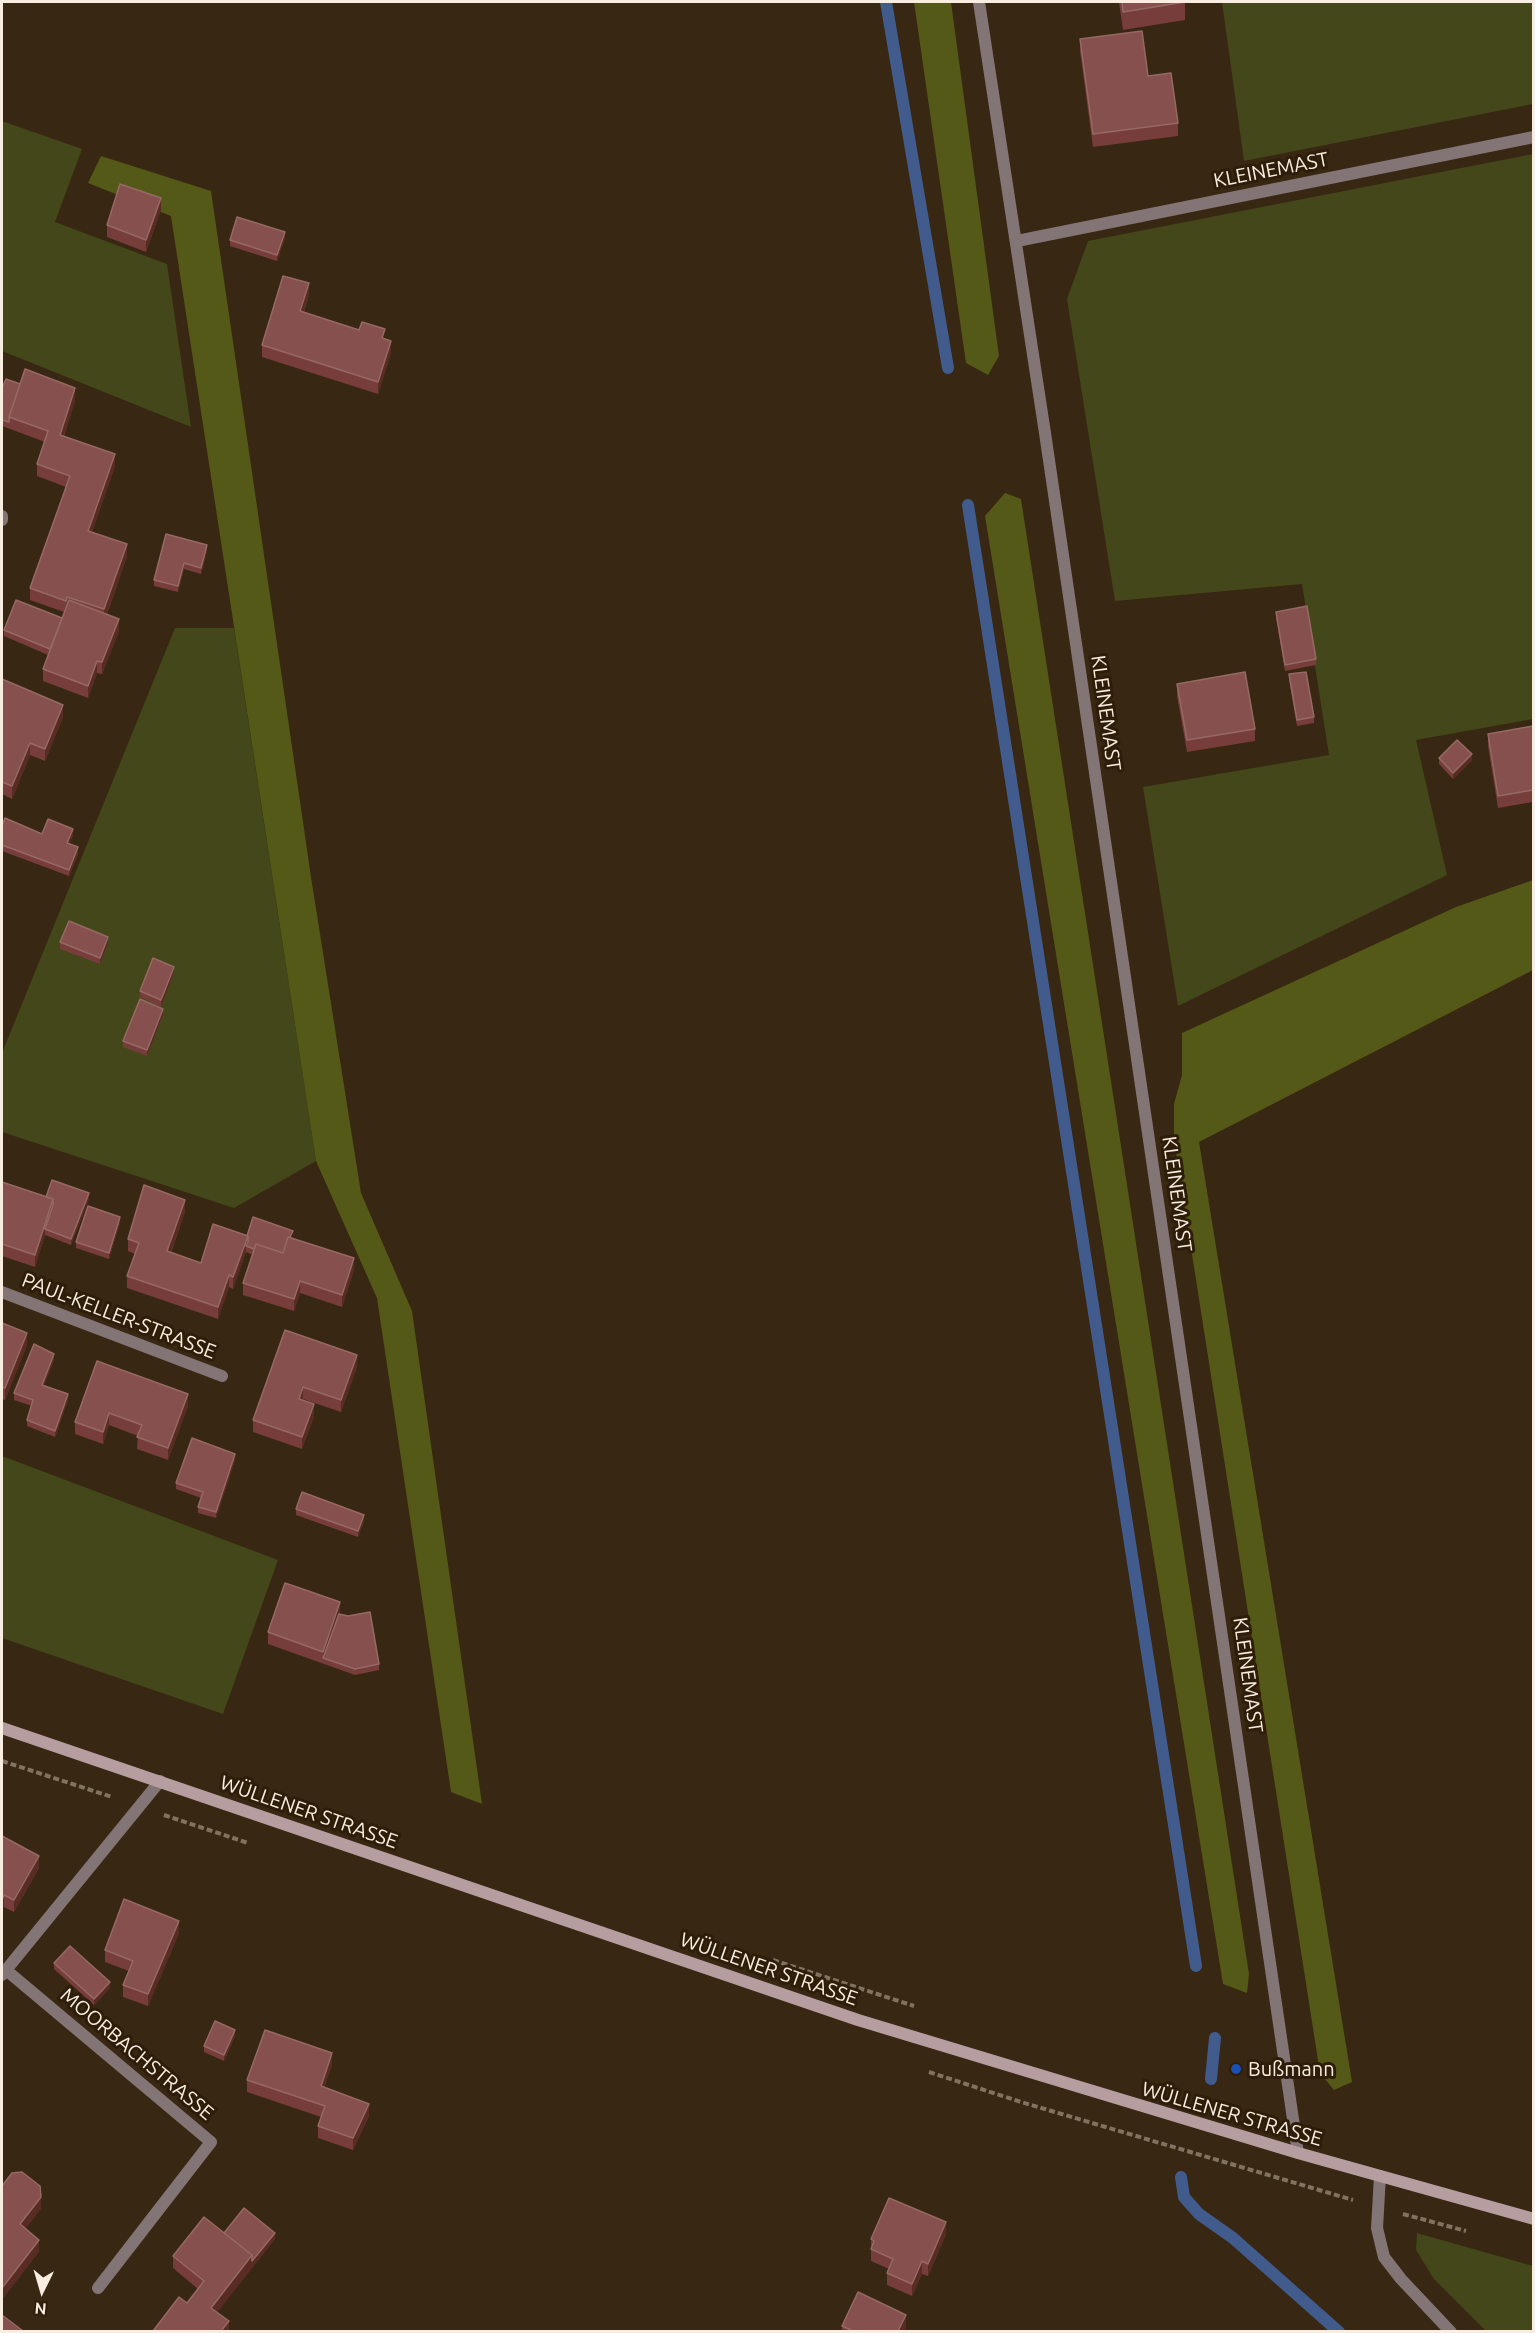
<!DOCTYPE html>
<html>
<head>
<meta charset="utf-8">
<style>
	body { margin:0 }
	#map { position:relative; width:1535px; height:2333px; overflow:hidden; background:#382712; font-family:Ubuntu,sans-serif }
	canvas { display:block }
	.frame { position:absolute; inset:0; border:3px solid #f8ede0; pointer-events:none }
	.north { position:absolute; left:12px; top:2261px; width:60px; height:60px; -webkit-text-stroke:4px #2e1d08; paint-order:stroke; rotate:185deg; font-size:16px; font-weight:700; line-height:24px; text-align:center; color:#f8ede0 }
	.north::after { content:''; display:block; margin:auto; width:21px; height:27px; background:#f8ede0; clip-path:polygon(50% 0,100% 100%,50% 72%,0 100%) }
</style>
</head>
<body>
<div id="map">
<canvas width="1535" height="2333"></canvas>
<div class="frame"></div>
<div class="north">N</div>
</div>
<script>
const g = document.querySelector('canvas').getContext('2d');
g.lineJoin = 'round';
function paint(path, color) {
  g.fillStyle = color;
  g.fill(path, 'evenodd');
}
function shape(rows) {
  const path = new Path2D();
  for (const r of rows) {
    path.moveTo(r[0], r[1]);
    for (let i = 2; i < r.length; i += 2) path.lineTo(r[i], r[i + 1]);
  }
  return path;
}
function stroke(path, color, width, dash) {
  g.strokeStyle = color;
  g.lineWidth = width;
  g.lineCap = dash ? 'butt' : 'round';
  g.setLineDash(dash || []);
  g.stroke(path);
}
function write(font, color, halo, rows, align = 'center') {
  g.font = font + ' Ubuntu,sans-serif';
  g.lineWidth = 6;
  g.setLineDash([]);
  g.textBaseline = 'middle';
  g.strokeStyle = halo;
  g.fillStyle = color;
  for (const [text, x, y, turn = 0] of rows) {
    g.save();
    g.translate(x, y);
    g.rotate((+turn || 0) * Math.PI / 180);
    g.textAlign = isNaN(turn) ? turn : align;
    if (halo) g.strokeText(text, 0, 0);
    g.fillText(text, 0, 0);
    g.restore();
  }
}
const green = shape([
	[1222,2,1533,2,1533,104,1244,161],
	[2,121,82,149,55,222,167,264,191,427,2,351],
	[1533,154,1533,719,1416,740,1447,875,1178,1006,1143,787,1329,755,1302,584,1115,601,1067,299,1088,241],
	[175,628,234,628,316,1161,234,1208,2,1132,2,1053],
	[2,1456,278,1560,223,1714,2,1638],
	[1417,2233,1533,2266,1533,2331,1486,2331,1434,2279,1416,2250]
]);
const forest = shape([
	[914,2,951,2,999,356,988,375,966,363],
	[101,156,211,191,311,877,361,1193,412,1311,482,1804,451,1792,377,1298,316,1161,171,216,88,183],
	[1005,493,1021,499,1249,1974,1247,1993,1223,1984,985,516],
	[1533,880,1533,970,1199,1142,1352,2082,1334,2090,1320,2073,1174,1139,1174,1104,1182,1075,1182,1033,1456,907]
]);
const stream = shape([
	[886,2,948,368],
	[968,505,1196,1966],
	[1211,2079,1215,2038],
	[1181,2177,1184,2197,1199,2214,1233,2238,1339,2332]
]);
const path = shape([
	[2,1761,112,1797],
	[164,1815,248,1843],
	[773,1960,914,2006],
	[929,2072,1021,2102,1353,2200],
	[1403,2214,1466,2231]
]);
const street = shape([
	[979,2,1045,433,1298,2153],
	[1017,241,1534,137],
	[2,516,2,520],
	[2,1292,222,1376],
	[6,1970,211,2142,98,2288],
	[2,1975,160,1781],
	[1380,2176,1377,2228,1384,2257,1401,2279,1451,2332]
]);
const secondary = shape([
	[2,1728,858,2020,1298,2153,1534,2219]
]);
const wall = shape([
	[1119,2,1185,2,1185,20,1123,30],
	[1080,39,1148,76,1178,123,1178,136,1093,147,1080,51],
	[161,210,146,252,107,237,107,225],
	[285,238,277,261,230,246,230,240],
	[309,295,304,312,385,339,391,353,378,394,262,357,262,345],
	[2,388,75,400,64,436,115,466,92,532,127,556,107,614,119,631,102,674,97,673,88,698,43,681,43,669,48,655,4,636,4,630,62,618,64,612,30,600,30,588,66,487,37,476,37,464,45,442,2,426],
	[207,551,201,574,184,569,178,592,154,586,154,580],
	[1276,612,1316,659,1316,665,1285,671,1276,618],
	[1289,674,1314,717,1314,723,1297,726,1289,680],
	[2,680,63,717,45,761,30,755,12,799,2,794],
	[1177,684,1255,729,1255,741,1187,752,1177,696],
	[1533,726,1533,802,1498,808,1488,746,1488,734],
	[1439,758,1472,760,1453,779,1439,764],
	[2,826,42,834,73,835,69,844,78,854,69,876,2,851],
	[60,942,108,944,100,964,60,949],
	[174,973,161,1007,140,997,140,991],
	[163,1015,147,1056,123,1047,123,1041],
	[2,1182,46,1197,89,1199,71,1245,45,1235,35,1267,2,1256],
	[185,1212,171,1253,201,1263,247,1236,293,1237,292,1238,354,1270,342,1307,300,1293,294,1311,243,1295,243,1283,253,1255,246,1252,233,1289,229,1287,218,1319,127,1288,127,1276,135,1254,128,1251,128,1239],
	[120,1223,109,1259,76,1248,76,1242],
	[2,1323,27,1345,5,1400,2,1399],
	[285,1330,357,1367,341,1412,303,1399,314,1416,302,1449,253,1432,253,1420],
	[54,1360,44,1385,68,1400,55,1437,27,1426,27,1420,32,1406,14,1400,14,1393],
	[97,1361,188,1406,168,1460,137,1449,138,1436,109,1425,103,1444,75,1434,75,1422],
	[235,1460,216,1518,198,1513,198,1507,201,1498,176,1489,176,1483],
	[296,1509,364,1521,358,1537,296,1515],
	[340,1614,379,1664,379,1670,355,1675,268,1644,268,1632],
	[2,1836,39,1868,14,1912,4,1907],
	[179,1933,148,2006,123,1997,123,1985,129,1971,105,1962,105,1950],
	[54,1963,110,1988,94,2005,54,1969],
	[235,2036,224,2061,204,2052,204,2046],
	[332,2065,324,2087,369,2116,353,2150,318,2138,318,2126,321,2117,247,2092,247,2080],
	[224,2233,275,2239,217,2312,229,2331,187,2303,198,2289,173,2268,173,2256],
	[946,2234,928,2276,922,2274,912,2296,887,2285,887,2273,889,2269,871,2261,871,2239],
	[842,2326,906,2327,904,2331,842,2331]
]);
const shadedWall = shape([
	[161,198,161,210,146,252,146,240],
	[285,232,285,238,277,261,277,255],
	[309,283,309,295,300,323,300,311],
	[391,341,391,353,378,394,378,382],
	[75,388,75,400,60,447,60,435],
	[115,454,115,466,88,543,88,531],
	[127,544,127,556,104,621,104,609],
	[207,545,207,551,201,574,201,568],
	[184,563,184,569,178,592,178,586],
	[119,619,119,631,102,674,102,662],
	[97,661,97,673,88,698,88,686],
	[63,705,63,717,45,761,45,749],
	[30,743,30,755,12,799,12,786],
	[1472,754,1472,760,1453,779,1453,773],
	[73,829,73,835,67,849,67,843],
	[78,847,78,854,69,876,69,870],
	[108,937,108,944,100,964,100,958],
	[174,967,174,973,161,1007,161,1000],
	[163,1009,163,1015,147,1056,147,1050],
	[89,1193,89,1199,71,1245,71,1239],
	[53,1199,53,1211,45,1229,45,1235,35,1267,35,1255],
	[185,1200,185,1212,167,1263,167,1251],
	[120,1217,120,1223,109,1259,109,1253],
	[248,1236,248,1247,246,1246,246,1252,233,1289,233,1277],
	[354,1258,354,1270,342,1307,342,1295],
	[229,1275,229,1287,218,1319,218,1307],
	[300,1281,300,1293,294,1311,294,1299],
	[27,1333,27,1345,5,1400,5,1388],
	[54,1354,54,1360,42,1391,42,1385],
	[357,1355,357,1367,341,1412,341,1400],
	[303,1387,303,1399,299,1411,299,1399],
	[68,1394,68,1400,55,1437,55,1431],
	[188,1394,188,1406,168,1460,168,1448],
	[314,1404,314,1416,302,1449,302,1437],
	[109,1413,109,1425,103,1444,103,1432],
	[235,1454,235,1460,216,1518,216,1512],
	[364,1515,364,1521,358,1537,358,1531],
	[340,1602,340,1614,323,1658,323,1652],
	[39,1856,39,1868,14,1912,14,1900],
	[4,1895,4,1907,2,1912,2,1900],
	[179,1921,179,1933,148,2006,148,1994],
	[110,1982,110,1988,94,2005,94,1999],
	[235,2030,235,2036,224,2061,224,2055],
	[332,2053,332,2065,321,2098,321,2086],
	[369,2104,369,2116,353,2150,353,2138],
	[41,2197,41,2209,20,2236,20,2224],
	[946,2222,946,2234,928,2276,928,2264],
	[275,2233,275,2239,211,2320,211,2308,252,2255],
	[39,2240,39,2252,2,2300,2,2288],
	[922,2261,922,2274,912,2296,912,2284],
	[906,2315,906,2327,904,2331,898,2331],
	[229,2321,229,2331,221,2331]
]);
const building = shape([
	[1122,2,1185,2,1123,12,1122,2],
	[1142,31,1148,76,1171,73,1178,123,1093,134,1080,39,1142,31],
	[120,184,161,198,146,240,107,225,120,184],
	[237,217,285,232,277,255,230,240,237,217],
	[283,276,309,283,300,311,359,330,362,322,385,329,382,338,391,341,378,382,262,345,283,276],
	[25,369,75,388,60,435,115,454,88,531,127,544,104,609,67,597,66,601,30,588,70,476,37,464,48,431,9,417,25,369],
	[6,379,20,384,9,417,9,422,2,420,2,388,6,379],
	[166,534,207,545,201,568,184,563,178,586,154,580,166,534],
	[16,600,62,618,50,649,4,630,16,600],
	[69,600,119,619,102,662,97,661,88,686,43,669,69,600],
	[1307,606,1316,659,1285,665,1276,612,1307,606],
	[1245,672,1255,729,1187,740,1177,684,1245,672],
	[1306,672,1314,717,1297,720,1289,674,1306,672],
	[2,679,63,705,45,749,30,743,12,786,2,782,2,679],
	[1533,726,1533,790,1498,796,1488,734,1533,726],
	[1457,740,1472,754,1453,773,1439,758,1457,740],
	[5,818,42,834,48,819,73,829,67,843,78,847,69,870,2,845,2,826,5,818],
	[69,921,108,937,100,958,60,942,69,921],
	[153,958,174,967,161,1000,140,991,153,958],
	[140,999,163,1009,147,1050,123,1041,140,999],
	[52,1180,89,1193,71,1239,45,1229,53,1205,53,1199,46,1197,52,1180],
	[2,1182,53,1199,35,1255,2,1244,2,1182],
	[144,1185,185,1200,167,1251,201,1263,213,1224,248,1236,233,1277,229,1275,218,1307,127,1276,139,1243,128,1239,144,1185],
	[88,1206,120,1217,109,1253,76,1242,88,1206],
	[253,1217,293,1231,290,1237,288,1237,283,1253,256,1244,254,1249,246,1246,248,1242,248,1236,247,1236,253,1217],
	[288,1237,354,1258,342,1295,300,1281,294,1299,243,1283,256,1244,283,1253,288,1237],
	[2,1323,27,1333,5,1388,2,1387,2,1323],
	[285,1330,357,1355,341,1400,303,1387,299,1399,314,1404,302,1437,253,1420,285,1330],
	[34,1344,54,1354,42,1385,68,1394,55,1431,27,1420,33,1400,14,1393,34,1344],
	[97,1361,188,1394,168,1448,137,1437,142,1425,109,1413,103,1432,75,1422,97,1361],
	[192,1438,235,1454,216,1512,198,1507,203,1492,176,1483,192,1438],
	[302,1492,364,1515,358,1531,296,1509,302,1492],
	[285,1583,340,1602,323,1652,268,1632,285,1583],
	[370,1612,379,1664,355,1669,323,1658,339,1614,348,1616,370,1612],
	[2,1836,39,1856,14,1900,4,1895,2,1900,2,1836],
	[124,1899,179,1921,148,1994,123,1985,133,1961,105,1950,124,1899],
	[70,1946,110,1982,94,1999,54,1963,70,1946],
	[215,2021,235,2030,224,2055,204,2046,215,2021],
	[265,2030,332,2053,321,2086,369,2104,353,2138,318,2126,325,2106,247,2080,265,2030],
	[22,2172,40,2186,41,2197,20,2224,39,2240,2,2288,2,2186,12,2173,22,2172],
	[889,2198,946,2222,928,2264,922,2261,912,2284,887,2273,893,2259,871,2249,874,2241,871,2239,889,2198],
	[244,2208,275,2233,252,2261,252,2255,224,2233,244,2208],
	[204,2217,252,2255,211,2308,229,2321,221,2331,153,2331,179,2297,187,2303,204,2281,173,2256,204,2217],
	[858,2292,906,2315,898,2331,853,2331,842,2326,858,2292],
	[2,2315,23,2331,2,2331,2,2315]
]);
const markers = [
	[1236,2069,6,"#1a4fb4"]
];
const streetNames = [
	["KLEINEMAST",1271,170,-11],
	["KLEINEMAST",1106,713,82],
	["KLEINEMAST",1177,1194,82],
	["PAUL-KELLER-STRASSE",119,1316,21],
	["KLEINEMAST",1248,1675,82],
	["WÜLLENER STRASSE",309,1812,19],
	["WÜLLENER STRASSE",769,1969,19],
	["MOORBACHSTRASSE",137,2054,40],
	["WÜLLENER STRASSE",1232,2114,16]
];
const poiNames = [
	["Bußmann",1248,2069]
];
paint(green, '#43471a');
paint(forest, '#555917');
stroke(stream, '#425b8d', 12);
stroke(path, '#817361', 4, [6, 3]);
stroke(street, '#837475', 12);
stroke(secondary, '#b69ea0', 12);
paint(wall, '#773d3b');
paint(shadedWall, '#582c23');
paint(building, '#85504d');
stroke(building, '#976964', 1.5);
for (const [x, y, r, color] of markers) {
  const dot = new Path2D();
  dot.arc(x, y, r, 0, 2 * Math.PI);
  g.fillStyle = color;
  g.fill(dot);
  stroke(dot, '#2e1d08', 2);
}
write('20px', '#f8ede0', '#2e1d08', streetNames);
write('20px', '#f8ede0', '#2e1d08', poiNames, 'left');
</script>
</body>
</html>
